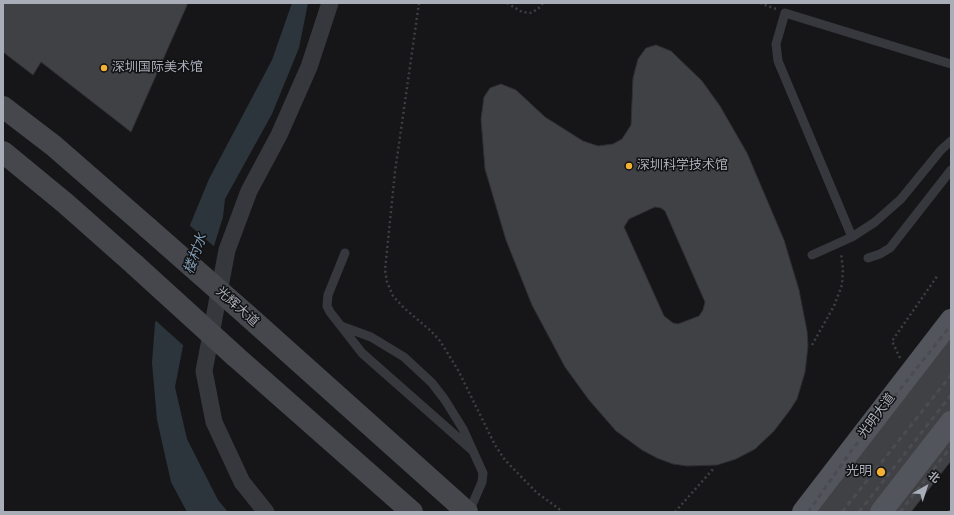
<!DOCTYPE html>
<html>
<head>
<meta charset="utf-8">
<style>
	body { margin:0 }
	#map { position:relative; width:954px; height:515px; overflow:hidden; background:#161618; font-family:"Varela Round","Noto Sans SC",sans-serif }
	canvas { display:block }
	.frame { position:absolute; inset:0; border:4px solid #a8adb8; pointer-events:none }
	.north { position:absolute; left:906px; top:467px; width:40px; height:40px; -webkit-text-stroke:3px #111113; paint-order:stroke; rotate:39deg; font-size:11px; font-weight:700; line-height:16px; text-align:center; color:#a8adb8 }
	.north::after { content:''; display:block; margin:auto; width:14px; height:18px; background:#a8adb8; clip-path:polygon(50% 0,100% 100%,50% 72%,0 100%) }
</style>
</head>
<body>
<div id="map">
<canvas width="954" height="515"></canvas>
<div class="frame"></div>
<div class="north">北</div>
</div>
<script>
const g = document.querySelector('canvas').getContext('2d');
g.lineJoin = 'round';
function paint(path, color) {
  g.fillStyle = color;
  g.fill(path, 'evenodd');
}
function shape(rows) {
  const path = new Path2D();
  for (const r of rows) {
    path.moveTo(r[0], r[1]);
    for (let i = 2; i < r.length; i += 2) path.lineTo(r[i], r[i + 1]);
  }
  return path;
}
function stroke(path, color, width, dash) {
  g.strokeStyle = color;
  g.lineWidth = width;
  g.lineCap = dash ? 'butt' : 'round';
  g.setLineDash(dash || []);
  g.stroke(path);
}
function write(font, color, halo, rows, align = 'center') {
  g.font = font + ' "Varela Round","Noto Sans SC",sans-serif';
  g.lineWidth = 3;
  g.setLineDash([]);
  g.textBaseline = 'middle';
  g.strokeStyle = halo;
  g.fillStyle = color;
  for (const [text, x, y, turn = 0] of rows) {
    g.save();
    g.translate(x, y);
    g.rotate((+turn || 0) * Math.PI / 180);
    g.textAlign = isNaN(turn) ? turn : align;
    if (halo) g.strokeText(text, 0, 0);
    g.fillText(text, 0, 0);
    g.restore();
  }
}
const water = shape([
	[292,3,308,3,299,48,272,114,225,199,223,217,183,346,175,387,187,439,218,500,228,512,187,512,171,482,157,420,152,363,155,323,190,225,209,179,272,60]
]);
const pier = shape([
	[188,224,216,248,185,347,154,319]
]);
const building = shape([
	[3,3,188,3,131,132,41,62,33,75,3,52,3,3],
	[656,45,671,51,702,81,720,106,747,153,784,240,799,290,807,331,808,346,805,372,797,399,790,410,774,431,755,449,736,459,717,465,687,466,673,464,657,458,642,450,616,431,589,400,565,367,532,305,506,240,485,169,481,119,484,97,490,88,501,84,516,90,545,117,583,141,598,146,613,144,622,139,631,125,633,78,638,59,646,48,656,45],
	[655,207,661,208,665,211,705,302,703,310,699,316,678,324,673,323,664,316,624,227,629,219,655,207],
	[951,310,951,461,911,512,794,512,951,310]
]);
const path = shape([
	[419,3,395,172,385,270,387,282,393,296,404,308,431,331,440,341,458,370,495,445,505,460,536,492,563,512],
	[507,3,522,12,530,13,538,9,543,3],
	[760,3,776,9],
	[812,345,834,306,842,285,843,269,841,253],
	[900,358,892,341,938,275],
	[675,512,714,468],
	[949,512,951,510]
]);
const service = shape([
	[852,237,778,61,776,44,785,13,951,64],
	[345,253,328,295,327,306,330,312,362,353,472,450],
	[812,255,852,237,875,222,901,199,941,150,951,141],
	[868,258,880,254,890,248,951,170],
	[341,326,371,337,404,357,432,383,445,400,463,429,483,473,482,482,469,512]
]);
const minor = shape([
	[266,512,242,482,214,422,204,371,227,250,249,191,279,135,309,67,330,3]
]);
const secondary = shape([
	[3,107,54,146,148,228],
	[3,152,65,203,135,265],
	[248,316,467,512],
	[235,356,412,512]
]);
const primary = shape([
	[803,512,951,320],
	[881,512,951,422]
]);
const rail = shape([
	[808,512,852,450,951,325],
	[842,512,951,375],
	[859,512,951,395],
	[900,512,951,447]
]);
const secondaryBridge = shape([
	[148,228,248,316],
	[135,265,235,356]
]);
const markers = [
	[104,68,4,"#f2b134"],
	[629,166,4,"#f2b134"],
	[881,472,5,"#f2b134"]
];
const poiNames = [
	["深圳国际美术馆",112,68],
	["深圳科学技术馆",637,166],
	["光明",872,472,"right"]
];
const streetNames = [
	["光辉大道",237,307,42],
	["光明大道",877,416,-53]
];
const waterNames = [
	["楼村水",196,254,-70]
];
paint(water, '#2c353c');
paint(pier, '#161618');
paint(building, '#404145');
stroke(building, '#303034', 1);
stroke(path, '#3d3f44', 2.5, [2, 3]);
stroke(service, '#37383d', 9);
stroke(minor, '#37383d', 17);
stroke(secondary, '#45474d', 22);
stroke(primary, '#53555c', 22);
stroke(rail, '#4a4c52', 3, [5, 4]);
stroke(secondaryBridge, '#45474d', 22);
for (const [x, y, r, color] of markers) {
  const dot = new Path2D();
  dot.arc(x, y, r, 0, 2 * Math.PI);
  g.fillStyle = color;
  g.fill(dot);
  stroke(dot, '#111113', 1.5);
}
write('13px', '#a8adb8', '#111113', poiNames, 'left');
write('13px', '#a8adb8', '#111113', streetNames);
write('italic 14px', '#7f9bb3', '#111113', waterNames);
</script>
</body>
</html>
